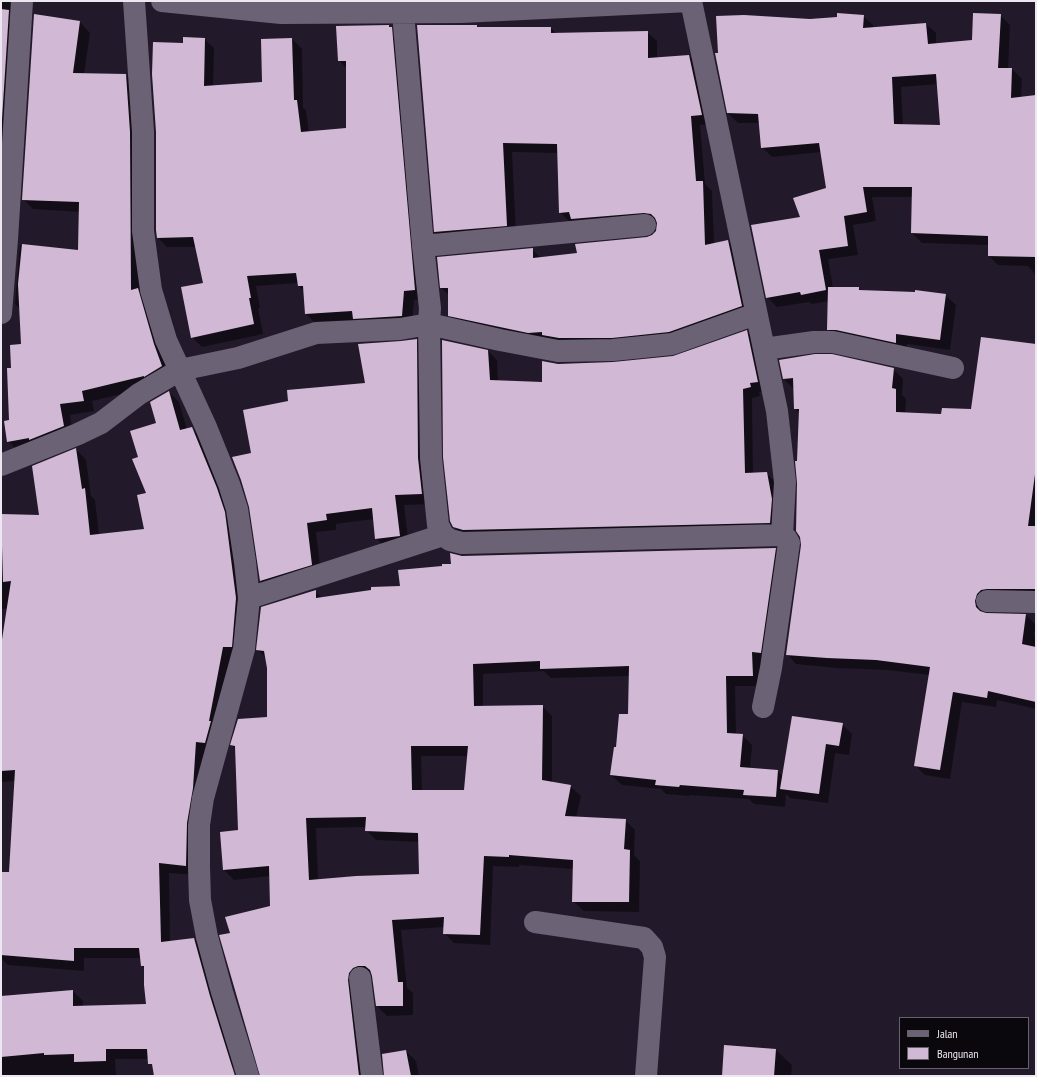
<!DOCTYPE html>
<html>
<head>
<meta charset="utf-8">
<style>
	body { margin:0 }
	#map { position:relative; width:1037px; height:1077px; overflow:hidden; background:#221a2a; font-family:"PT Sans Narrow",sans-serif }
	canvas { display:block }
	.frame { position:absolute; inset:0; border:2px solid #ede7f2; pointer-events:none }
	.legend { position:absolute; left:899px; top:1017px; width:130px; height:52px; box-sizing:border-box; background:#0a070d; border:1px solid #656169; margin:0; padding:5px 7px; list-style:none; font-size:12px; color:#ede7f2 }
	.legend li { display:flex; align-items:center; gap:8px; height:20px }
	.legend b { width:20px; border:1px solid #656169 }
</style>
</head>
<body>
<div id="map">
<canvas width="1037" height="1077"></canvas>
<div class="frame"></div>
<ul class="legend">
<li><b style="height:5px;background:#6c6275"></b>Jalan</li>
<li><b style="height:11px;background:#d1b9d5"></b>Bangunan</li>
</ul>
</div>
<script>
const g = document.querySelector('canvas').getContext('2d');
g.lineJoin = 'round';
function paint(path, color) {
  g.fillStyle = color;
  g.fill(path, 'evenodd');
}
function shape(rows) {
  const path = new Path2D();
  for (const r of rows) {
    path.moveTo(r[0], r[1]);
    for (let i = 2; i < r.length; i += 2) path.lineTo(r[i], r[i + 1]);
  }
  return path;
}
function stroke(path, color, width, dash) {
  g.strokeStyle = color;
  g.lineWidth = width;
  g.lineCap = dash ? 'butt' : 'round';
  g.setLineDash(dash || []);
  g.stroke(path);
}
const shadow = shape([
	[1,1,17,1,1,292],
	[224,1,304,1,303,9],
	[35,15,80,22,90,33,84,74,126,75,136,85,140,143,172,376,154,386,92,401,94,411,70,415,73,437,19,452,8,441,10,420,12,369,22,345,20,309,15,304,20,245,79,251,80,212,33,209,23,199],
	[1000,15,1010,25,1008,69,1012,69,1022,79,1021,98,1036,96,1036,275,1028,266,998,265,989,256,989,245,922,243,912,233,913,197,872,197,876,221,853,225,858,255,828,259,833,288,859,288,862,292,945,295,956,305,950,350,907,344,906,353,839,340,828,329,829,301,812,304,809,302,777,307,767,297,801,218,827,188,821,152,772,157,762,147,760,123,738,123,728,113,810,20,863,16,873,25,873,28,926,24,936,33,936,44,973,41],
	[938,84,941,126,903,126,901,87],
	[551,28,557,34,647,32,657,41,657,58,689,56,699,65,711,124,700,125,705,184,712,191,714,244,728,241,737,250,751,315,679,341,569,347,459,325,449,315,449,295,441,288,532,249,541,258,578,254,647,238,652,236,657,231,658,222,654,222,569,221,560,212,559,153,512,152,516,235,445,241,435,232,418,35],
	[392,36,402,46,425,299,414,300,412,325,316,324,306,314,305,292,299,286,298,283,256,286,260,308,258,308,263,334,202,347,192,337,204,284,196,247,167,247,157,237,184,44,204,39,214,48,213,86,263,83,292,39,302,49,303,108,306,110,309,133,347,129,347,69,339,60],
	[747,332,756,341,767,391,759,392,760,396,752,398,753,474,766,473,776,483,779,532,463,536,454,526,488,351,497,360,498,382,543,383,558,364,613,364,673,357],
	[416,340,426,350,432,504,404,505,409,546,386,548,376,538,374,519,336,524,336,530,316,532,321,574,270,591,261,581,250,507,253,453,289,402,367,384],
	[893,369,903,379,902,395,906,399,905,414,942,415,1036,413,1036,599,984,611,986,614,1026,615,1036,625,1034,636,1036,637,1036,709,997,700,996,707,962,702,950,779,925,775,915,765,930,675,887,670,837,668,796,664,787,654,802,545,798,462,799,413,795,408,794,389,784,379],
	[169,392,179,402,187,430,192,429,202,439,227,499,246,609,196,875,169,873,170,942,194,939,204,949,239,1067,169,1073,152,1059,115,1059,116,1076,2,1076,1,997,73,991,83,1001,83,1007,147,1005,145,968,142,966,141,958,84,958,84,971,8,965,1,958,1,889,10,873,15,781,1,782,1,653,8,609,1,609,1,515,40,516,76,449,86,460,91,496,95,500,99,535,145,530,147,494,139,458,157,424],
	[775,549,785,559,762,686,735,686,736,735,742,735,752,745,750,769,777,771,783,776,842,724,852,734,849,755,835,753,828,803,790,798,786,794,785,807,754,804,749,799,689,795,689,796,666,794,661,789,622,785,611,775,617,749,629,715,630,676,551,678,544,671,483,674,483,707,542,706,552,716,552,783,570,786,581,796,576,818,625,820,635,830,634,855,640,861,639,912,584,911,573,901,574,869,519,865,519,867,493,866,490,945,454,943,444,933,444,927,401,930,407,988,413,993,413,1015,387,1016,377,1006,373,976,369,975,368,1076,279,1076,231,934,271,907,270,876,234,880,224,870,239,831,236,750,232,745,268,718,268,668,266,658,258,650,315,591,322,598,401,587,443,567,452,565,462,556],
	[421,756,468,756,465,791,422,791],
	[367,827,366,830,376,840,420,842,420,875,318,880,316,828],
	[776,1050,792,1065,791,1076,723,1076],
	[406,1051,416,1061,419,1076,385,1076]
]);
const building = shape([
	[1,9,9,10,1,135],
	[837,13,864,15,863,28,926,23,928,44,972,40,973,13,1001,14,998,68,1012,68,1011,98,1036,95,1036,257,988,256,988,236,911,233,912,187,863,187,867,212,844,216,848,246,819,250,826,290,801,295,800,292,766,298,751,225,800,217,793,198,826,188,819,143,761,148,758,114,727,113,715,53,718,53,716,16,744,15,810,19,837,17],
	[936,74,940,125,894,124,892,77],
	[34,14,80,21,73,73,126,74,130,132,131,290,138,288,154,344,162,366,144,377,144,376,82,391,84,401,60,404,64,426,29,440,29,438,7,442,4,421,9,420,7,368,11,368,10,345,21,344,18,284,22,244,78,250,79,202,22,200],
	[389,25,389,27,392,27,415,290,404,291,402,316,353,319,352,311,305,314,303,286,298,286,296,273,247,276,251,298,249,298,254,324,191,338,181,287,203,283,193,237,157,238,156,230,156,132,152,74,153,42,183,43,183,37,205,38,204,86,262,82,261,39,292,38,294,100,297,100,301,132,346,128,346,61,338,61,336,26],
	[417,25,477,25,477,27,551,27,551,33,648,31,648,58,689,55,702,115,691,116,696,181,703,181,705,245,728,240,742,306,669,332,612,338,559,338,542,335,542,332,528,333,448,316,448,288,440,288,437,257,533,248,533,258,577,253,575,244,647,237,652,235,656,231,657,223,655,218,651,214,644,213,571,219,569,212,559,213,557,144,503,143,507,226,434,232],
	[828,287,859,287,859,290,915,292,915,290,946,294,940,340,896,334,896,343,836,330,827,330],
	[747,330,758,382,750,383,751,387,743,389,745,473,767,472,772,499,770,523,463,530,453,527,450,521,443,457,442,340,488,350,490,380,542,382,542,361,558,364,613,362,673,356],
	[981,337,1036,344,1036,467,1028,526,1036,526,1036,589,987,589,981,590,977,594,975,601,976,607,980,611,986,613,1026,614,1022,644,1036,647,1036,702,988,691,987,698,953,692,940,770,914,766,930,667,876,660,827,658,786,655,801,545,800,537,796,531,797,483,795,461,797,461,799,409,794,409,793,378,783,379,779,360,815,354,832,354,894,368,892,388,896,389,896,412,941,414,942,408,971,409],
	[417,339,418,458,422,494,395,495,400,536,375,539,372,508,326,514,327,520,307,523,312,565,260,581,249,507,241,480,232,457,251,453,243,410,288,401,287,390,365,383,358,344,401,341],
	[169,391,180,430,192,427,217,488,225,512,236,598,232,647,223,647,209,721,211,721,205,743,196,742,193,788,187,823,186,866,159,863,161,942,194,938,210,996,235,1076,154,1076,152,1064,148,1064,147,1049,106,1049,106,1061,74,1062,74,1054,44,1055,44,1053,1,1057,1,996,73,990,73,1006,146,1004,144,985,144,966,141,966,139,948,74,948,74,961,1,955,1,872,9,872,15,770,1,771,1,646,11,581,3,582,2,546,1,546,1,514,39,515,32,466,76,448,82,489,85,488,90,535,144,529,137,495,146,493,132,459,138,457,130,431,156,423,150,402],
	[776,548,761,653,752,652,753,676,726,676,727,733,743,734,740,767,778,770,776,797,743,795,744,790,680,785,679,787,655,785,656,780,610,775,614,747,616,747,619,714,628,714,629,666,540,669,540,661,473,664,474,706,543,705,542,780,571,785,565,816,626,819,624,849,630,850,629,902,572,902,573,860,509,855,509,857,484,856,480,935,443,934,444,917,392,920,398,982,403,982,403,1006,376,1006,372,976,370,970,365,966,358,966,353,968,349,973,348,980,359,1076,260,1076,219,935,230,933,225,917,270,906,269,866,223,870,220,832,238,830,235,746,230,745,238,719,267,717,267,668,264,651,256,650,261,607,316,590,316,598,371,590,371,587,400,586,398,570,442,566,442,564,451,564,450,553,462,556],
	[411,746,468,746,464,790,412,790],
	[366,817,365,831,418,833,419,874,356,876,309,880,306,818],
	[792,716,843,723,839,746,826,744,819,794,780,789],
	[724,1045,776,1049,774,1076,722,1076],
	[406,1050,411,1076,384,1076,382,1054]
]);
const minor = shape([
	[134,1,143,132,143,231,151,290,166,340,206,427,229,484,237,509,245,562,249,598,244,649,203,798,199,825,199,867,200,900,207,937,222,992,248,1076],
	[162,1,281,13,461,12,690,1],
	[691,1,777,411,785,482,782,535],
	[423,246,645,225],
	[1,313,7,239,22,1],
	[756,314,672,344,613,350,558,351,500,340,429,324,431,458,438,525,443,535,450,540,462,543,782,535,786,538,789,543,771,668,763,707],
	[764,349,814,342,833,342,953,368],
	[1,465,78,434,101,423,139,394,180,370,238,358,316,333,400,329,429,324,430,308,423,246,402,1],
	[249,598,443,535],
	[987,601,1036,602],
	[535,922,644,938,652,947,655,957,646,1076],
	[360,978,372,1076]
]);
paint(shadow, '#0007');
paint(building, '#d1b9d5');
stroke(minor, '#6c6275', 22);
</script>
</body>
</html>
